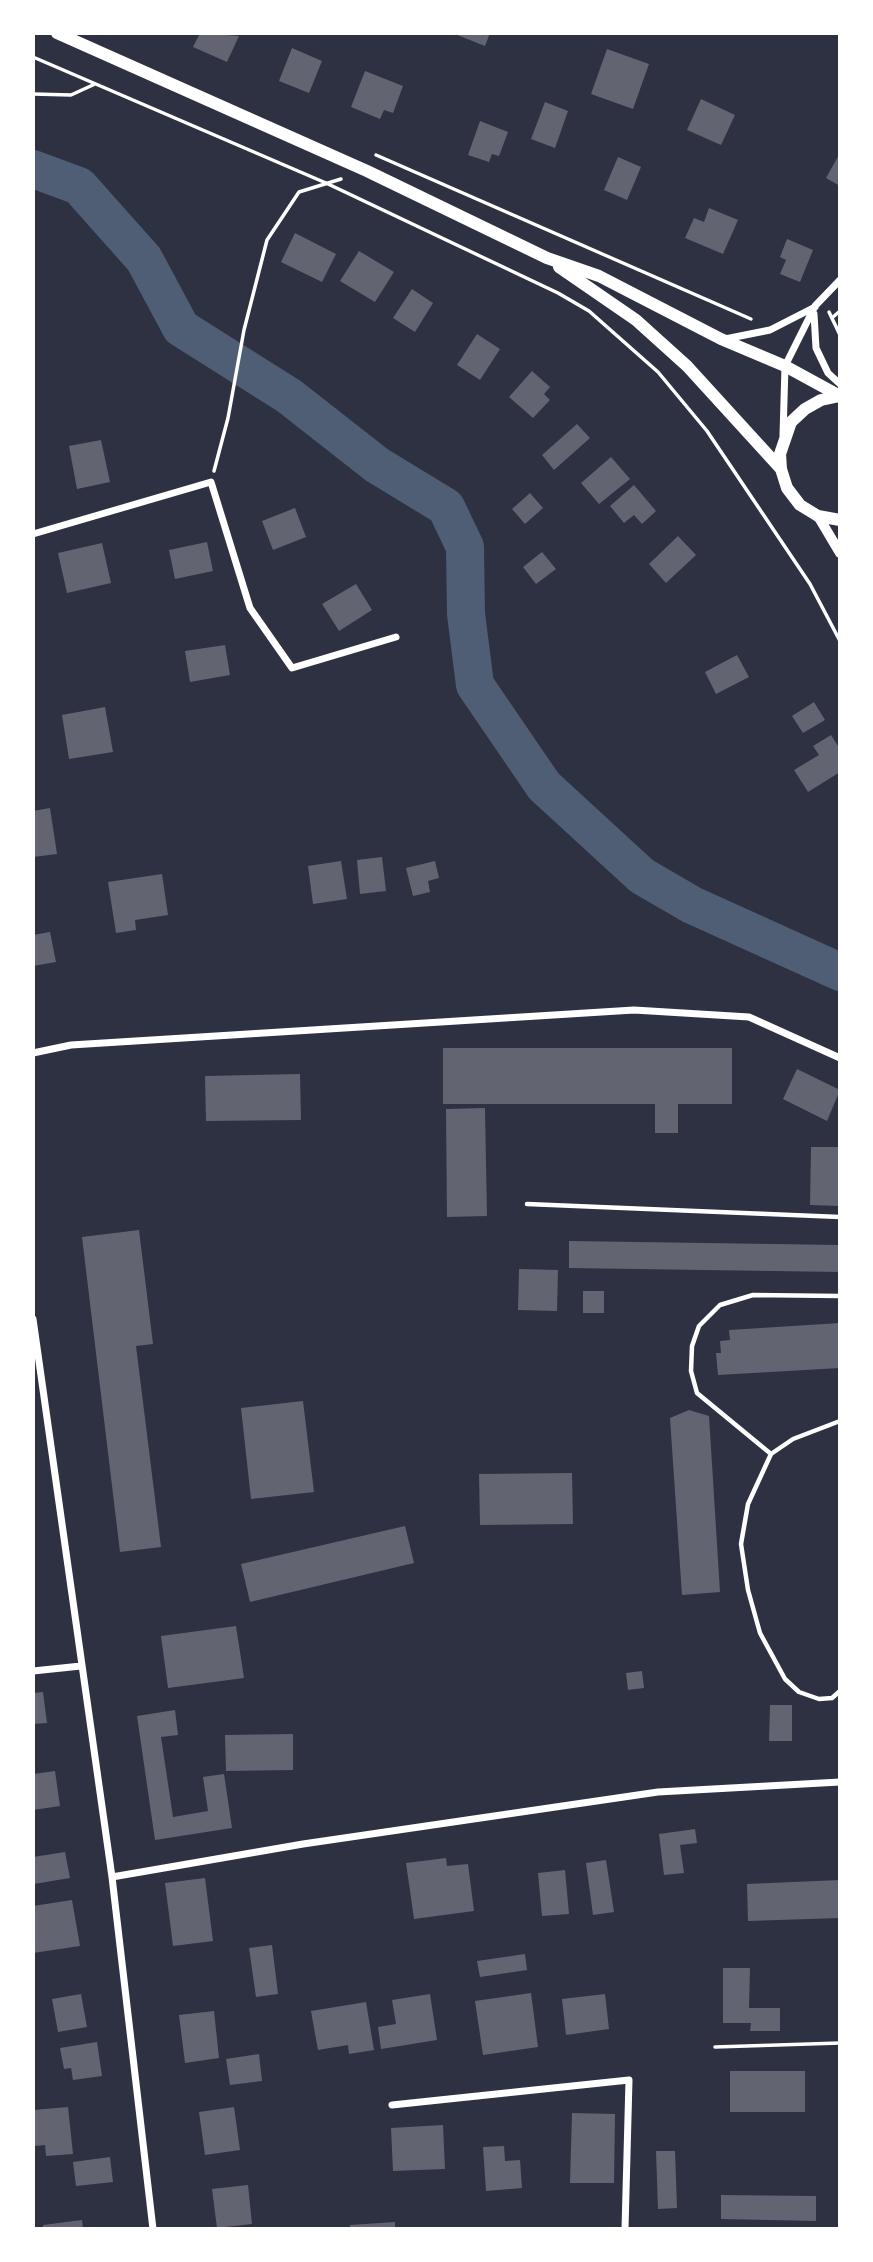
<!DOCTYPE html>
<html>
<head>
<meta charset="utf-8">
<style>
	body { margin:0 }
	#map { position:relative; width:873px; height:2262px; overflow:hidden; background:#2d3142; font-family:Lato,sans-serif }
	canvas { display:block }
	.frame { position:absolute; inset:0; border:35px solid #fff; pointer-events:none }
</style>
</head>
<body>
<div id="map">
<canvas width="873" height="2262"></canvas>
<div class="frame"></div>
</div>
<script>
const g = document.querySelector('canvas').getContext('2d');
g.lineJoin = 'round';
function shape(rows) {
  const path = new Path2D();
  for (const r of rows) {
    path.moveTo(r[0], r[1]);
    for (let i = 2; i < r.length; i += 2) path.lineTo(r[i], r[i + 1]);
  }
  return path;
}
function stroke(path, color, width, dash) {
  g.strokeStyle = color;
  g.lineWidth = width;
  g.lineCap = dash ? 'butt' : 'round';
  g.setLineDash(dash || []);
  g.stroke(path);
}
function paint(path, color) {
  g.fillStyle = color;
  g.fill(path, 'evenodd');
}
const river = shape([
	[33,169,79,186,144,259,181,328,289,396,377,465,446,507,465,547,466,614,475,685,544,786,642,876,692,905,840,972]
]);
const building = shape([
	[200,33,239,36,227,62,193,47],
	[452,33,490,33,485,46],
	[292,48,322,61,309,93,279,81],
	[607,49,649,64,633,109,591,94],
	[365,71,403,86,393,113,384,110,380,119,351,107],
	[701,99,735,115,721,145,687,130],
	[545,102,568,111,555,148,531,139],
	[480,121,508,132,499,156,492,154,489,162,468,155],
	[840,153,840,186,826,178],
	[618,157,641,167,627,200,604,190],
	[709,208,738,220,723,254,685,238,694,218,704,222],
	[295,233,336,254,322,282,281,262],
	[787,239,813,250,800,282,780,274,786,260,780,257],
	[359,251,394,272,375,302,340,281],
	[412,289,433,303,415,332,393,318],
	[477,334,500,349,480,380,457,365],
	[532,371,550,387,544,394,550,400,533,418,509,397],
	[577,424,590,438,554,470,542,455],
	[101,440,110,482,77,489,69,446],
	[611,457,630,479,599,504,581,483],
	[634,485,656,511,642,524,634,515,624,523,610,506],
	[530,493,543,508,525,524,512,509],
	[295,508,306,537,273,550,262,521],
	[678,536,696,555,666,583,649,564],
	[207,542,213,571,175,579,169,550],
	[102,543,111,583,67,593,58,553],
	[542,552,556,569,536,584,523,567],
	[356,584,372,610,339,631,322,604],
	[225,645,230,675,190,682,185,651],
	[737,655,749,677,716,694,705,672],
	[814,702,825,720,803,733,792,716],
	[105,707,113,752,69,759,62,715],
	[831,735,840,749,840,772,808,792,794,770,819,755,813,746],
	[50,808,57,854,33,857,33,811],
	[382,857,386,891,360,894,357,860],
	[341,861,347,899,313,904,308,866],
	[435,861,439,878,428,881,430,892,413,896,406,868],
	[162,874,168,915,135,920,136,930,116,933,108,882],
	[50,932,56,962,33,966,33,935],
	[443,1048,732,1048,732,1104,678,1104,678,1133,655,1133,655,1104,443,1104],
	[797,1069,840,1090,827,1121,783,1099],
	[300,1074,301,1120,206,1121,205,1076],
	[485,1108,487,1216,447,1217,446,1109],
	[811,1147,840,1147,840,1206,810,1205],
	[139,1230,153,1344,136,1346,161,1547,120,1552,82,1237],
	[569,1241,840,1245,840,1272,569,1268],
	[519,1269,558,1270,557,1311,518,1310],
	[583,1291,604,1291,604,1313,583,1313],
	[840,1323,840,1368,718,1375,716,1353,721,1353,720,1341,730,1340,729,1330],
	[303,1401,314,1492,251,1499,241,1408],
	[689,1410,709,1416,720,1592,682,1595,670,1418],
	[572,1473,573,1524,480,1525,479,1474],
	[405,1526,414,1563,250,1602,241,1564],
	[236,1626,244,1678,168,1688,161,1636],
	[642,1671,644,1688,628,1690,626,1673],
	[43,1692,47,1723,33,1724,33,1693],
	[770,1705,792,1705,792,1741,769,1741],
	[175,1710,178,1735,161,1737,173,1817,208,1811,203,1777,224,1774,232,1828,155,1840,137,1716],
	[293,1734,293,1770,226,1771,225,1735],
	[55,1771,60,1806,33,1810,33,1774],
	[695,1829,697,1843,680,1845,684,1873,664,1875,659,1834],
	[65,1852,70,1878,34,1884,33,1857],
	[446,1858,447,1866,468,1864,474,1911,414,1919,406,1863],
	[606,1860,614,1912,593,1915,586,1863],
	[565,1870,569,1914,542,1916,538,1873],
	[205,1878,213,1941,173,1946,165,1883],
	[840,1880,840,1918,748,1921,747,1884],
	[72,1900,80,1946,33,1953,33,1906],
	[272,1945,278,1994,256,1997,249,1948],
	[525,1954,527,1970,480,1977,477,1961],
	[723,1968,750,1968,749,2008,780,2008,780,2031,750,2031,751,2023,723,2023],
	[531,1993,538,2047,483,2055,475,2001],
	[81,1994,87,2027,58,2032,52,1999],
	[430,1994,437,2040,381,2049,378,2027,396,2024,392,2000],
	[605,1994,609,2029,566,2035,562,1999],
	[366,2002,374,2050,349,2054,348,2045,318,2050,311,2011],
	[214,2011,219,2058,185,2063,179,2015],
	[97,2042,102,2076,73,2080,71,2068,64,2069,60,2048],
	[259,2054,262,2081,230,2085,226,2059],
	[730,2071,805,2071,805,2112,730,2112],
	[68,2107,73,2154,46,2156,45,2145,35,2146,33,2110],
	[234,2107,240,2150,205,2155,199,2112],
	[572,2113,615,2114,614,2183,570,2183],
	[443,2125,445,2169,393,2171,391,2128],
	[504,2146,505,2161,520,2160,522,2188,486,2191,483,2147],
	[656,2151,675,2151,677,2208,658,2209],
	[110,2157,113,2182,76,2186,73,2162],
	[248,2185,252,2224,217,2228,212,2189],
	[721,2195,816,2196,816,2221,721,2219],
	[82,2220,83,2229,43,2229,43,2225],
	[395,2222,395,2229,350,2229,350,2225]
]);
const path = shape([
	[33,57,326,183,558,293,589,311,658,372,707,431,810,584,840,641],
	[33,94,71,95,95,84],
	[376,155,751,319],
	[829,312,840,335],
	[833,317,840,311],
	[214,471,228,418,244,330,267,240,299,192,341,179],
	[715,2047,840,2043]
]);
const service = shape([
	[527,1204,840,1217],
	[840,1421,793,1439,771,1454,748,1504,741,1544,748,1590,760,1633,785,1679,799,1692,819,1699,832,1698,840,1691],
	[771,1454,697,1393,691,1371,692,1346,699,1326,720,1305,753,1295,840,1296]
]);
const minor = shape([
	[814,314,816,348,828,373,840,384],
	[725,339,770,330,815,307],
	[783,435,785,366,815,306,840,280],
	[33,534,211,482,250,608,292,668,396,637],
	[33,1053,71,1045,634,1010,749,1017,840,1058],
	[33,1319,112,1877,153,2229],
	[33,1671,81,1666],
	[112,1877,303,1844,658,1792,840,1782],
	[392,2105,629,2080,625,2229]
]);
const tertiary = shape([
	[818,516,840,553]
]);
const secondary = shape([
	[57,33,367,171,547,258,599,276,721,339,785,366,840,396],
	[559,267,636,320,687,366,781,469],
	[840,396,821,400,805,409,791,422,780,454,781,469,787,488,800,505,818,516,840,520]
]);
stroke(river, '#4f5d75', 38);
paint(building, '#626471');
stroke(path, '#fff', 3.5);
stroke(service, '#fff', 4.5);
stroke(minor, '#fff', 7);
stroke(tertiary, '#fff', 10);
stroke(secondary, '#fff', 12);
</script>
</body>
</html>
